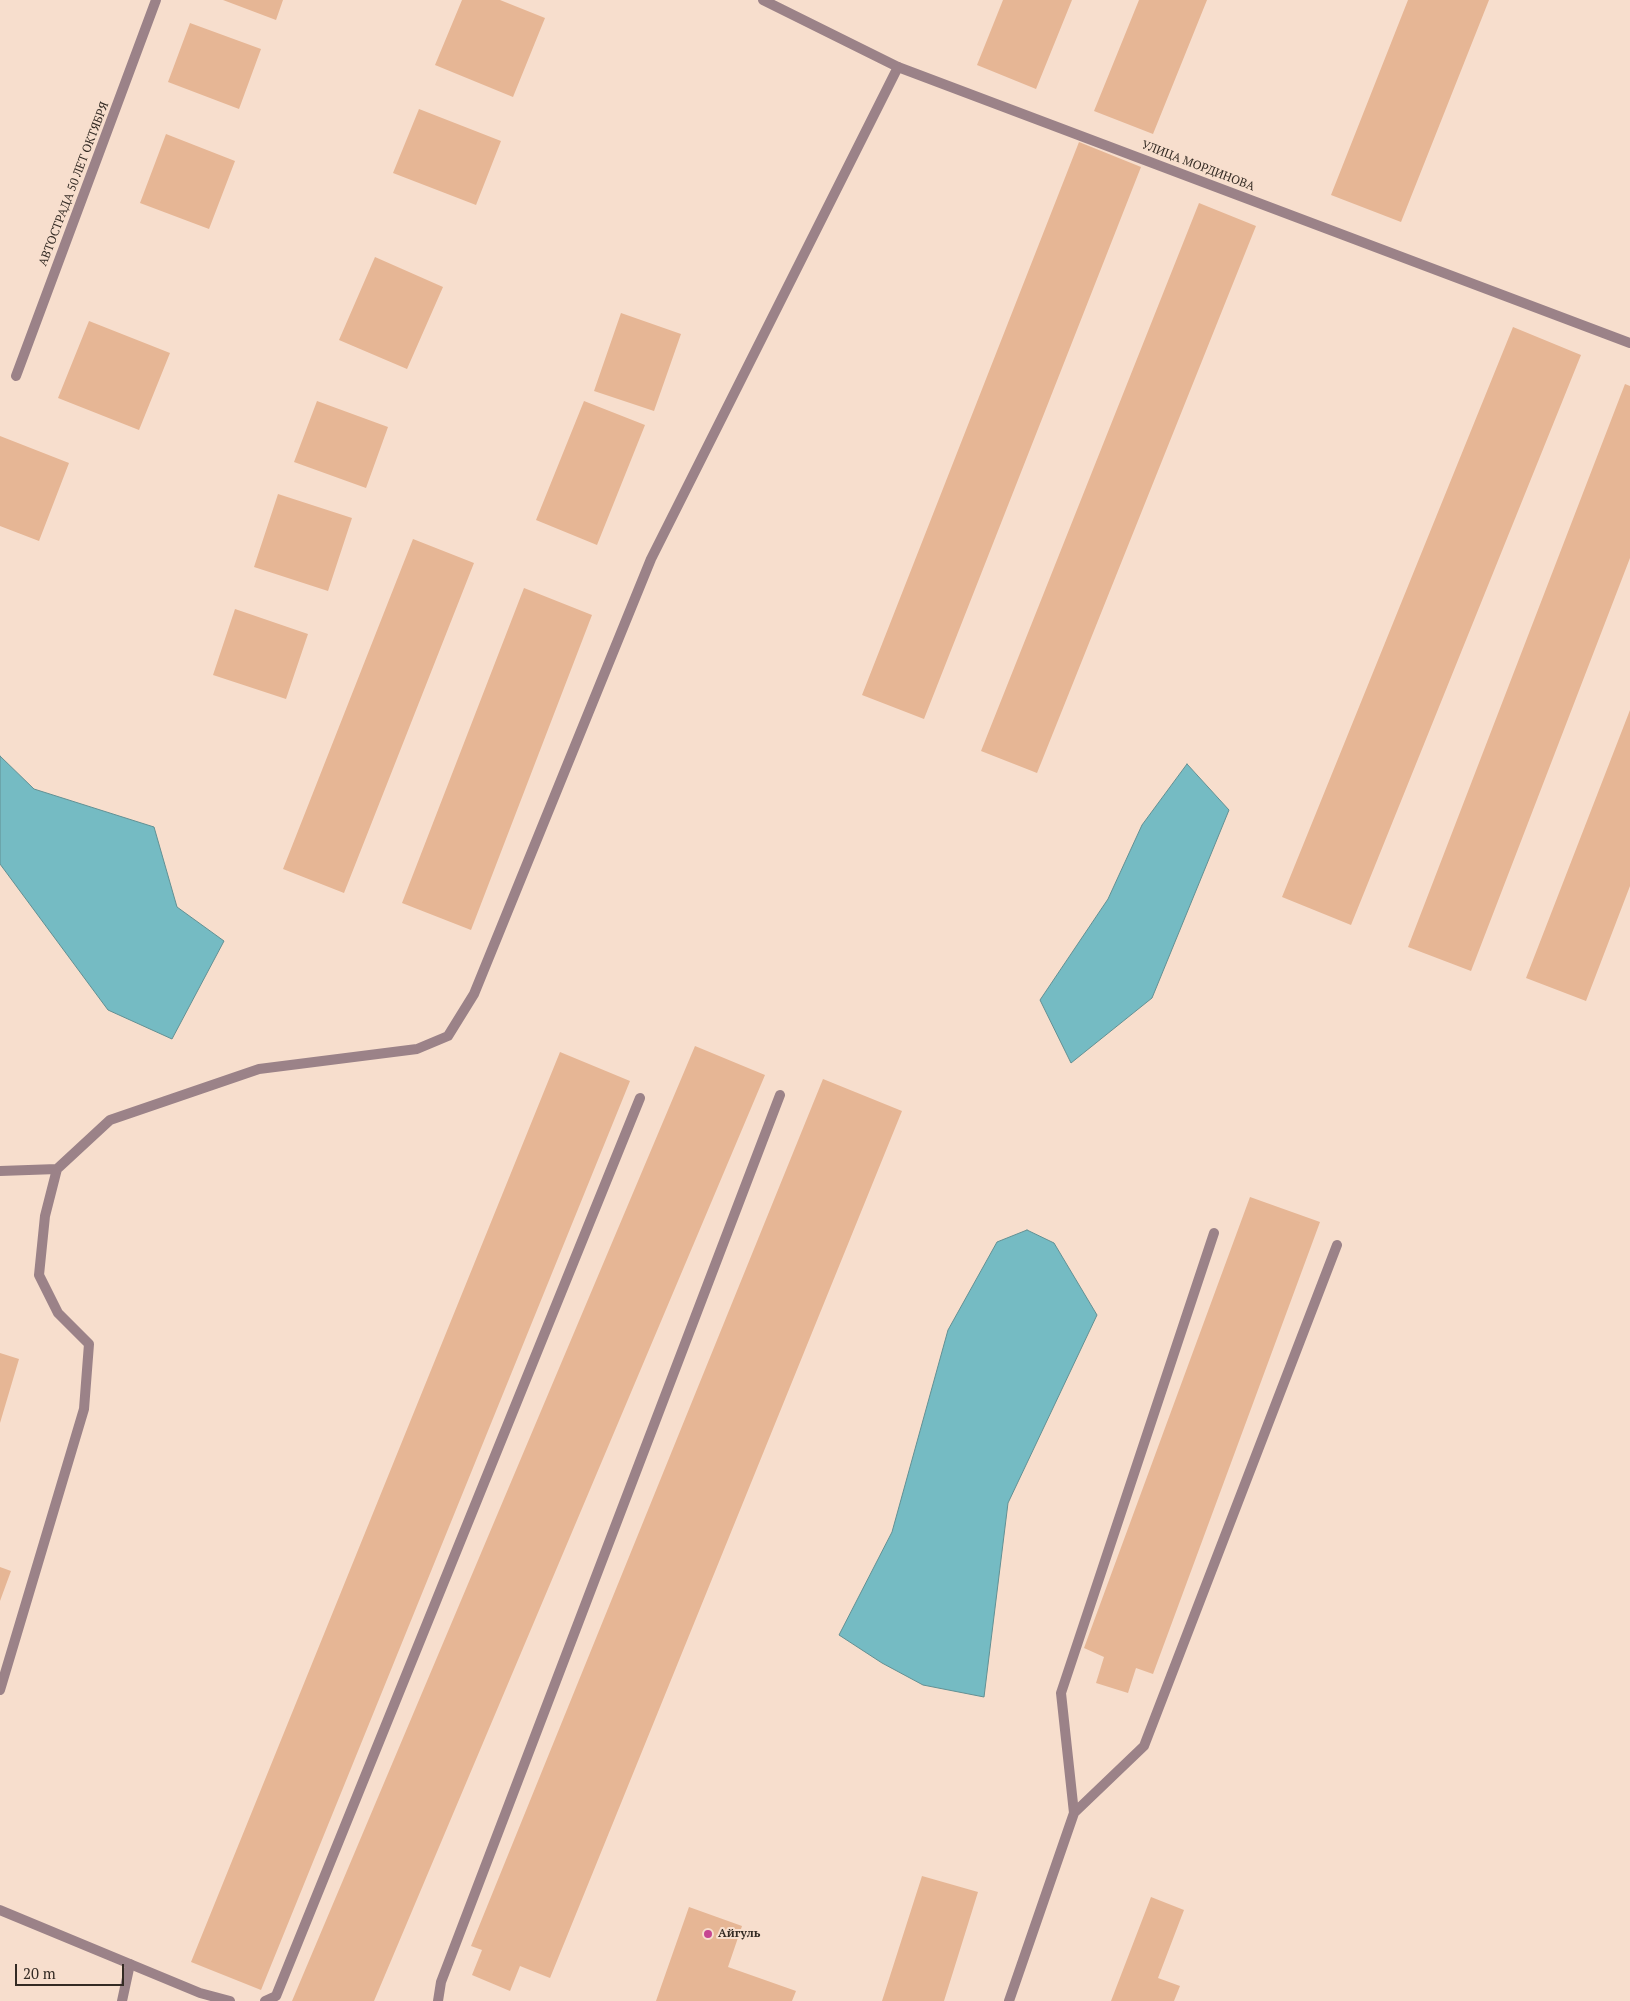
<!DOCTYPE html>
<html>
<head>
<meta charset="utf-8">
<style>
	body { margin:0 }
	#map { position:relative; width:1630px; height:2001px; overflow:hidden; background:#f7decd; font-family:"PT Serif",serif }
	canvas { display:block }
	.scale { position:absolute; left:15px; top:1964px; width:109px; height:22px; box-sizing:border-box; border:2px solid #342b24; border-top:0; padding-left:6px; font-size:15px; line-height:18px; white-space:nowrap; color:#342b24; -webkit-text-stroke:4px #f7decd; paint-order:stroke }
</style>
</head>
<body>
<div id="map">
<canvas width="1630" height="2001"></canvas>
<div class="scale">20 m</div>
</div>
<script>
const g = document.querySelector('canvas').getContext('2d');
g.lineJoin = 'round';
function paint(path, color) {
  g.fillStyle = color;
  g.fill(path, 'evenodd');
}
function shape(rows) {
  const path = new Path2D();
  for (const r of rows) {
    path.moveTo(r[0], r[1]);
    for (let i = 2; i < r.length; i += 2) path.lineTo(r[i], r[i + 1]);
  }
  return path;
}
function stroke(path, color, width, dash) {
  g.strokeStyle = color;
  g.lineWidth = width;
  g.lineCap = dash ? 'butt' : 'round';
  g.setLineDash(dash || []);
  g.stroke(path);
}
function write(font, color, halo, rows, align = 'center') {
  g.font = font + ' "PT Serif",serif';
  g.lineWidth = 4;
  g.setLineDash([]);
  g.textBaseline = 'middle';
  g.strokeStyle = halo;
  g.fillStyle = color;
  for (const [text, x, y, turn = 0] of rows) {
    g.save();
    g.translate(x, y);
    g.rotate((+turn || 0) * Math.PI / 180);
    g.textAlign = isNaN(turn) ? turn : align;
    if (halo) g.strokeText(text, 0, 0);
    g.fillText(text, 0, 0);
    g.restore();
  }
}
const water = shape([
	[0,756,34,789,154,827,177,907,224,941,172,1039,108,1010,0,864,0,756],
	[1187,764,1229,810,1152,998,1071,1063,1040,1000,1108,899,1142,825,1187,764],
	[1027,1230,1054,1243,1097,1315,1008,1503,984,1697,923,1685,882,1663,839,1635,892,1532,948,1330,997,1242,1027,1230]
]);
const building = shape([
	[223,0,283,0,276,20],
	[462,0,500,0,545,18,513,97,435,65],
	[1003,0,1072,0,1036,89,977,65],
	[1139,0,1207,0,1153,134,1094,111],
	[1408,0,1489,0,1401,222,1331,195],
	[190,23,261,49,239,109,168,82],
	[419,109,501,141,476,205,393,173],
	[166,134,235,161,209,229,140,203],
	[1079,142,1141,167,924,719,862,695],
	[1199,203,1256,226,1037,773,981,751],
	[375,257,443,287,407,369,339,340],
	[621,313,681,334,654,411,594,391],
	[89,321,170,353,139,430,58,398],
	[1513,327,1581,355,1351,925,1282,897],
	[1625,384,1630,386,1630,558,1471,971,1408,947],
	[317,401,388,427,366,488,294,462],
	[584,401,645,425,597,545,536,520],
	[0,436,69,463,39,541,0,526],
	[278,494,352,518,328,591,254,567],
	[413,539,474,563,344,893,283,869],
	[524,588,592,615,471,930,402,903],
	[235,609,308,634,286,699,213,675],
	[1630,710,1630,886,1586,1001,1526,978],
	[695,1046,765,1075,374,2001,292,2001],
	[560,1052,630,1081,261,1990,191,1962],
	[823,1079,902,1111,550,1978,520,1966,510,1991,472,1975,482,1950,471,1946],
	[1250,1197,1320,1222,1153,1674,1136,1668,1128,1693,1096,1683,1104,1657,1084,1648],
	[0,1353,19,1359,0,1423],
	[0,1567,11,1571,0,1601],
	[922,1876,978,1892,944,2001,882,2001],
	[1151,1897,1184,1910,1158,1978,1180,1986,1174,2001,1111,2001],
	[689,1907,742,1926,728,1967,796,1991,792,2001,656,2001]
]);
const lane = shape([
	[0,1171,57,1169],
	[0,1690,84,1409,89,1344,58,1313,39,1275,45,1216,57,1169,110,1120,259,1069,417,1049,448,1036,474,994,651,559,898,67],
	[1074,1813,1144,1746,1337,1245],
	[0,1910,130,1964,122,2001],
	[438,2001,441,1982,780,1095],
	[1009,2001,1074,1813,1061,1693,1214,1233]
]);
const street = shape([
	[763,0,898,67,1630,343],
	[16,376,156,0],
	[130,1964,200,1993,230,2001],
	[265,2001,276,1996,640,1098]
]);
const markers = [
	[708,1934,5,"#c64692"]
];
const streetNames = [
	["УЛИЦА МОРДИНОВА",1198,166,21],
	["АВТОСТРАДА 50 ЛЕТ ОКТЯБРЯ",74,184,-69]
];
const poiNames = [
	["Айгуль",718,1934]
];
paint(water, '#75bbc3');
stroke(water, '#629093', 1);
paint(building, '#e6b695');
stroke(lane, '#9b8288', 10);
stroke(street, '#9b8288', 10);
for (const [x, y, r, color] of markers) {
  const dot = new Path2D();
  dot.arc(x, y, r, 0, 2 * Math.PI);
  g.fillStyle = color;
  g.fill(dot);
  stroke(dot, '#f7decd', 2);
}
write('12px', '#342b24', '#f7decd', streetNames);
write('bold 12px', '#342b24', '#f7decd', poiNames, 'left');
</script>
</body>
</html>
